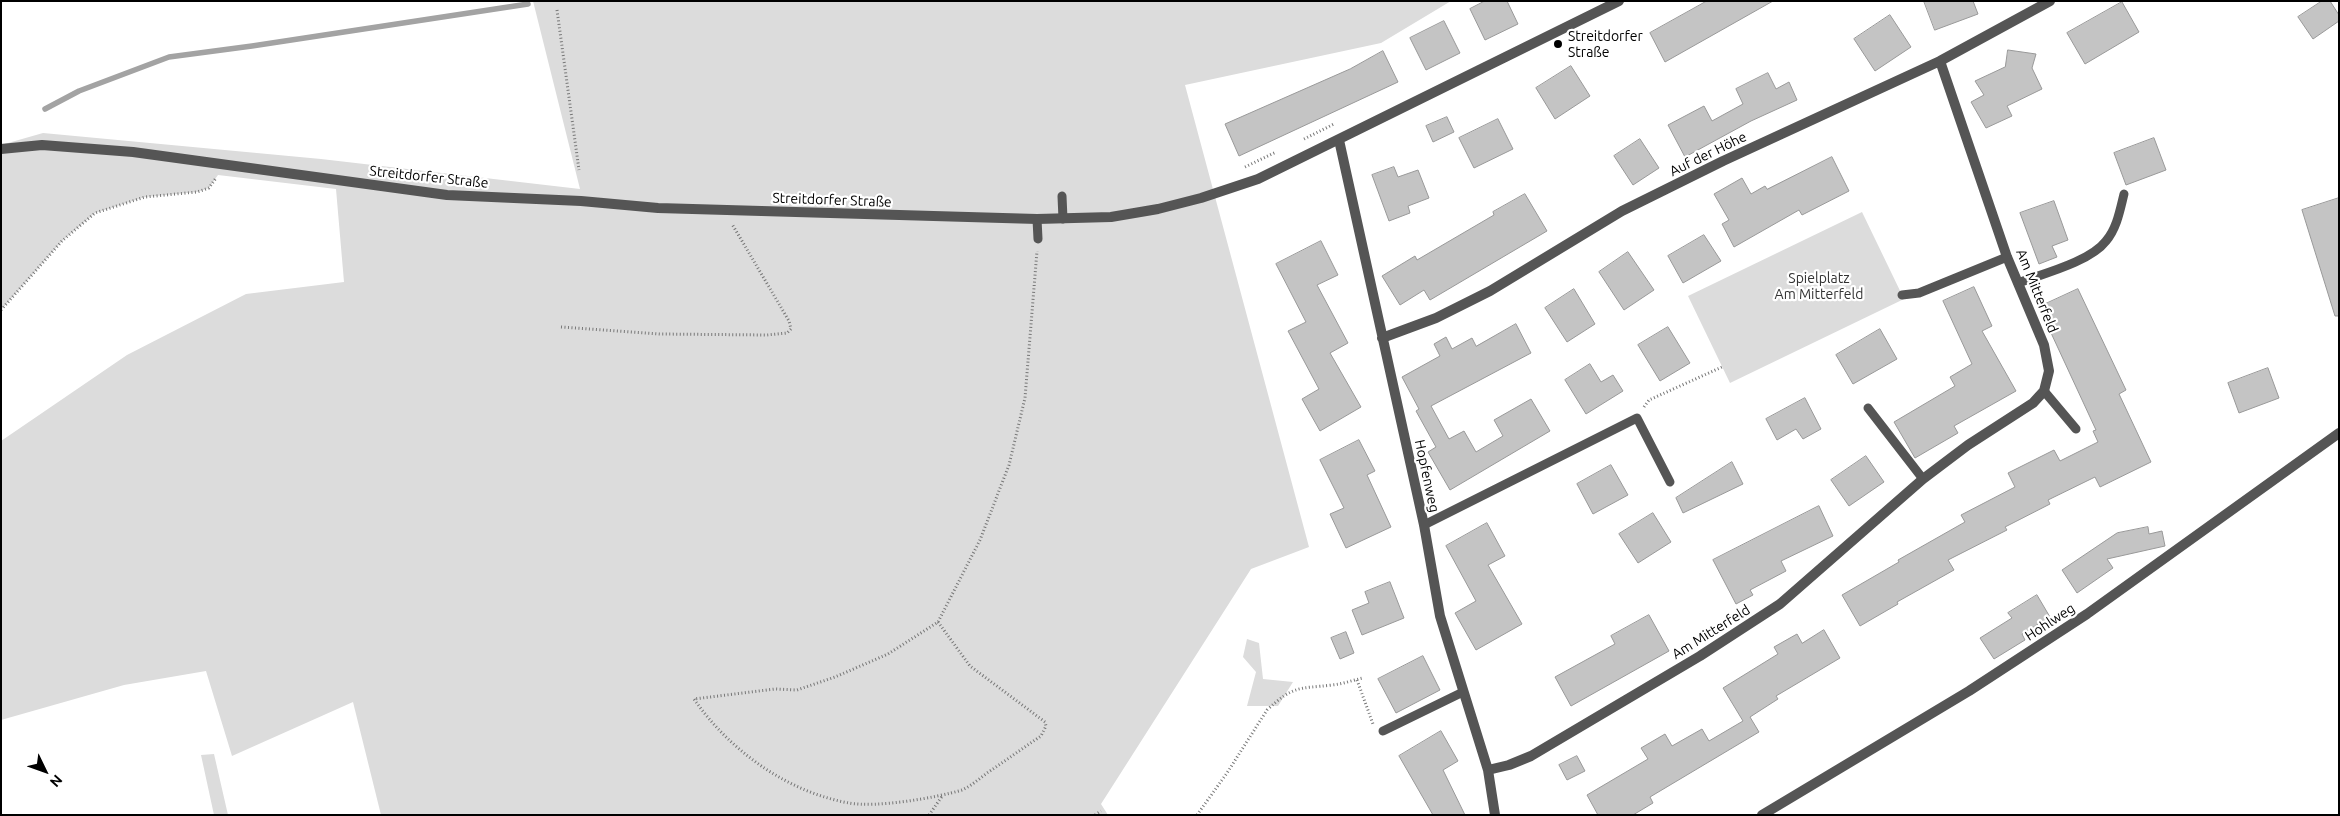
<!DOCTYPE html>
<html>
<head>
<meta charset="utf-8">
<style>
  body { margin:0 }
  #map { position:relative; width:2340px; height:816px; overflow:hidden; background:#fff; font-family:Ubuntu,sans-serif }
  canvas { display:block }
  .frame { position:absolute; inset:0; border:2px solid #000; pointer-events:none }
  .north { position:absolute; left:20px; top:746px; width:50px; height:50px; -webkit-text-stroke:4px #fff; paint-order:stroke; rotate:132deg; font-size:14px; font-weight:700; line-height:20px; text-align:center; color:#000 }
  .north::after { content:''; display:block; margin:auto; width:18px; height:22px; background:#000; clip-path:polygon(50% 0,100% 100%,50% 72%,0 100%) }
</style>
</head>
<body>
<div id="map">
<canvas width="2340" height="816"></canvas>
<div class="frame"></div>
<div class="north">N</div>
</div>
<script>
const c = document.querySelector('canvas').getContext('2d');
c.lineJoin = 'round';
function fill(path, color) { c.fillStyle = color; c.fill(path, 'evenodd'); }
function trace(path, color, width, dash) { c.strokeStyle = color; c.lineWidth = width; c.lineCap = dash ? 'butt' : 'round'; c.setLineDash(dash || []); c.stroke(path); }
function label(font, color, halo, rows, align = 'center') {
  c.font = font + ' Ubuntu,sans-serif'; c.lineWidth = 4.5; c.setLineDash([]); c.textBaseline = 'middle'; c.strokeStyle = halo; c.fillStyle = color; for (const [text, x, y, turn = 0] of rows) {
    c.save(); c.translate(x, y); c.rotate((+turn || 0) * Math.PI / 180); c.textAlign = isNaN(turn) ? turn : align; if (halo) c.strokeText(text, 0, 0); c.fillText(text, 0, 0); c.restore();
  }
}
fill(new Path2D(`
  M 533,1 L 1451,1 L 1381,43 L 1185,85 L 1309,547 L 1251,569 L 1101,804 L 1108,815 L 381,815 L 353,702 L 232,756 L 206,671 L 124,685 L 1,720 L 1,441 L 127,355 L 246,294 L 344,282 L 336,189 L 218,175 L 209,188 L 197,192 L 145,197 L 95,213 L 62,241 L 1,310 L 1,145 L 43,133 L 321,159 L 580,189 Z
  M 1862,212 L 1904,299 L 1730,383 L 1688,296 Z
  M 1247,639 L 1259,643 L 1263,679 L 1293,682 L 1278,706 L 1247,706 L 1256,672 L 1243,657 Z
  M 214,754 L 228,815 L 214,815 L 201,755 Z`), '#dcdcdc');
trace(new Path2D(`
  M 45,109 L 79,91 L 169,57 L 252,46 L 528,4`), '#a3a3a3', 5.5);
const building = new Path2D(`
  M 1485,1 L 1507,1 L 1518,24 L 1485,40 L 1470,9 Z
  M 1707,1 L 1773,1 L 1665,62 L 1650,33 Z
  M 1924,1 L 1973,1 L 1978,14 L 1935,30 Z
  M 2322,1 L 2330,1 L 2339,15 L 2339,21 L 2313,39 L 2298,17 Z
  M 2122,2 L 2139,32 L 2085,64 L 2067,33 Z
  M 1890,15 L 1911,47 L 1875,71 L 1854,39 Z
  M 1444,21 L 1460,53 L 1426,70 L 1410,38 Z
  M 2008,50 L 2036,54 L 2032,68 L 2042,89 L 2007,106 L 2012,116 L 1986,128 L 1971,102 L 1984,95 L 1975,81 L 2005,67 Z
  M 1383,51 L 1398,82 L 1239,156 L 1225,124 L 1350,69 Z
  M 1571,66 L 1590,96 L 1555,119 L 1536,88 Z
  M 1768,73 L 1776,89 L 1789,82 L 1797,100 L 1751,121 L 1685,157 L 1668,125 L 1704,106 L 1712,121 L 1743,104 L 1736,89 Z
  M 1447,117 L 1454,132 L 1433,142 L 1426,126 Z
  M 1498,119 L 1513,149 L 1474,168 L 1459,138 Z
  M 2154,138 L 2166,170 L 2126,185 L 2114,153 Z
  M 1640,139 L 1659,168 L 1633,185 L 1614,156 Z
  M 1832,157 L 1849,191 L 1802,215 L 1799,210 L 1734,247 L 1722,224 L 1729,220 L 1714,194 L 1742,178 L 1751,194 L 1765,186 L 1767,189 Z
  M 1394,167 L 1398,177 L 1418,170 L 1429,198 L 1408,206 L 1410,213 L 1389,221 L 1372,175 Z
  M 1525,194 L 1547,231 L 1430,300 L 1424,290 L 1400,305 L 1382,276 L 1415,256 L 1417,260 L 1494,215 L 1493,212 Z
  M 2339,198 L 2339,316 L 2335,316 L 2302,210 Z
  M 2054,201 L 2068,240 L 2052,246 L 2057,257 L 2039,264 L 2020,213 Z
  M 1704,235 L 1721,261 L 1683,283 L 1668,256 Z
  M 1321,241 L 1338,275 L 1317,285 L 1348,343 L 1330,353 L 1361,407 L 1320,431 L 1302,399 L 1319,389 L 1288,331 L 1306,322 L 1276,264 Z
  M 1628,252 L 1654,290 L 1624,310 L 1599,272 Z
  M 1974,287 L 1992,326 L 1982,331 L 2016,391 L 1954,426 L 1958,433 L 1915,458 L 1894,422 L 1955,386 L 1950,377 L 1972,364 L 1943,301 Z
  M 1574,289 L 1595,324 L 1567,342 L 1545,308 Z
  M 2078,289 L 2126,390 L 2119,394 L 2151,462 L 2100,487 L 2095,477 L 2048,500 L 2050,504 L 2005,527 L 2007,530 L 1948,560 L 1954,570 L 1897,602 L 1898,604 L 1860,626 L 1842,595 L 1899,562 L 1898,560 L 1965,522 L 1961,515 L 2015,487 L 2008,473 L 2054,450 L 2060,461 L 2098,442 L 2093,431 L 2096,430 L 2039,307 Z
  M 1516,324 L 1531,353 L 1431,406 L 1449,439 L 1464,431 L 1476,452 L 1503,436 L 1494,420 L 1531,399 L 1550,431 L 1450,490 L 1428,452 L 1436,447 L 1416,411 L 1419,409 L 1402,377 L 1440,356 L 1434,344 L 1446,337 L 1452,349 L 1472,338 L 1476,346 Z
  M 1668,327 L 1690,363 L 1660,381 L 1638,345 Z
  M 1880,329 L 1897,359 L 1853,384 L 1836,355 Z
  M 1590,364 L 1601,382 L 1613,375 L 1623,391 L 1586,414 L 1565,380 Z
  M 2268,368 L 2279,398 L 2239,413 L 2228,383 Z
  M 1805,398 L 1821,429 L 1803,439 L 1796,429 L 1777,440 L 1766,419 Z
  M 1359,440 L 1375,471 L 1367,475 L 1391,527 L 1346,548 L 1330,514 L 1344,508 L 1320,460 Z
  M 1866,456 L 1884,482 L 1849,506 L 1831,480 Z
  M 1732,462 L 1743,484 L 1683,513 L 1676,498 Z
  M 1611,465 L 1628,495 L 1593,514 L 1577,484 Z
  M 1819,506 L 1833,536 L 1781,561 L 1786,571 L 1750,590 L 1753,595 L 1736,604 L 1713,560 Z
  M 1653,513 L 1671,542 L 1638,563 L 1619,534 Z
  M 1487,523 L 1505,556 L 1488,565 L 1522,624 L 1476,650 L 1455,613 L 1476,601 L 1446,546 Z
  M 2148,527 L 2149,534 L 2162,531 L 2165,546 L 2107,559 L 2113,568 L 2077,593 L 2062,570 L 2117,533 Z
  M 1390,582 L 1404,618 L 1362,635 L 1352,610 L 1369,603 L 1365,592 Z
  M 2037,595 L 2050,617 L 2022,634 L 2025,640 L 1994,659 L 1980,638 L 2012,618 L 2008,613 Z
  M 1649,615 L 1669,651 L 1571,706 L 1555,677 L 1615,644 L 1611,636 Z
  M 1824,630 L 1840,658 L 1776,696 L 1778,699 L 1750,717 L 1759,732 L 1650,797 L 1653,803 L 1633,815 L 1598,815 L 1587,795 L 1648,759 L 1641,748 L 1665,734 L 1672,746 L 1702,729 L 1709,741 L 1743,721 L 1723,688 L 1778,654 L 1774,647 L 1797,634 L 1802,643 Z
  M 1346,632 L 1354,653 L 1340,659 L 1331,638 Z
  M 1423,656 L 1440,690 L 1396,713 L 1378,679 Z
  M 1441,731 L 1458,761 L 1443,770 L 1465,815 L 1433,815 L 1399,756 Z
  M 1577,756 L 1585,771 L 1567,780 L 1559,765 Z`);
fill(building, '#c4c4c4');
trace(building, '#999', 1);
trace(new Path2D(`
  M 557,10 L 579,170
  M 1304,139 L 1334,124
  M 1245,167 L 1276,152
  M 1,310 L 62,241 L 95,213 L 145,197 L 197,192 L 209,188 L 216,178
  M 561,327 L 660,334 L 767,335 L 787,333 L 791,329 L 789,321 L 732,224
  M 1644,407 L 1649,400 L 1722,367
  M 938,622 L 970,666 L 1037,716 L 1045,722 L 1046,726 L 1041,736 C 1023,748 1005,761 987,773 C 979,779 971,786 962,790 C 936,798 875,808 849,803 C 787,792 729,750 694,699 L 775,689 L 797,690 L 835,677 L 888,654 L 938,622 L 980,540 L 1009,465 L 1025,398 L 1037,251
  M 1357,680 L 1373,724
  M 929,815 L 943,795
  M 1095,815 L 1101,811
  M 1197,815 L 1227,773 L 1267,710 C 1294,685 1298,689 1332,685 C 1343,684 1353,680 1363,678`), '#777', 3, [1, 2.5]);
trace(new Path2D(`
  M 1062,196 L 1063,219
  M 1037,219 L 1038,239
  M 2018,283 C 2042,274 2090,262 2106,241 C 2117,228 2120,210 2124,194
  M 1902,295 L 1919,293 L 2007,257
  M 2044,391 L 2076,429
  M 1868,408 L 1923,479
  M 1424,525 L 1637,418 L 1670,482
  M 1383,731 L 1463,692`), '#555', 9);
trace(new Path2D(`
  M 1339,140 L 1424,525 L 1440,616 L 1488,770 L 1495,815
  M 1,149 L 42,145 L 133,152 L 447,195 L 581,201 L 658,208 L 1037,219 L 1111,217 L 1158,209 L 1201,198 L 1258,179 L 1619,1
  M 1382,338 L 1436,318 L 1490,291 L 1622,211 L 1723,161 L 1940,61 L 2050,1
  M 1488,770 L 1509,765 L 1531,756 L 1700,656 L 1780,604 L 1923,479 L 1968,445 L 2033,403 L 2044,391 L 2049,371 L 2044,345 L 2007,257 L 1940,61
  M 1762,815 L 1969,691 L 2087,614 L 2339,433`), '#555', 10);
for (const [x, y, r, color] of [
  [1558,44,5,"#000"]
]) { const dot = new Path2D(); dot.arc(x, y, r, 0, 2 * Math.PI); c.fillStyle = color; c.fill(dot); trace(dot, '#fff', 2); }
label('14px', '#000', '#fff', [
  ["Streitdorfer",1568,36],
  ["Straße",1568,52]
], 'left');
label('14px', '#000', '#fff', [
  ["Auf der Höhe",1708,154,-26],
  ["Streitdorfer Straße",429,177,6],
  ["Streitdorfer Straße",832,200,2],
  ["Am Mitterfeld",2037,291,68],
  ["Hopfenweg",1427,476,78],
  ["Hohlweg",2050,622,-33],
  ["Am Mitterfeld",1711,632,-32]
]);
label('14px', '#333', '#fff', [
  ["Spielplatz",1819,278],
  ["Am Mitterfeld",1819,294]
]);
</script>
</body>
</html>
